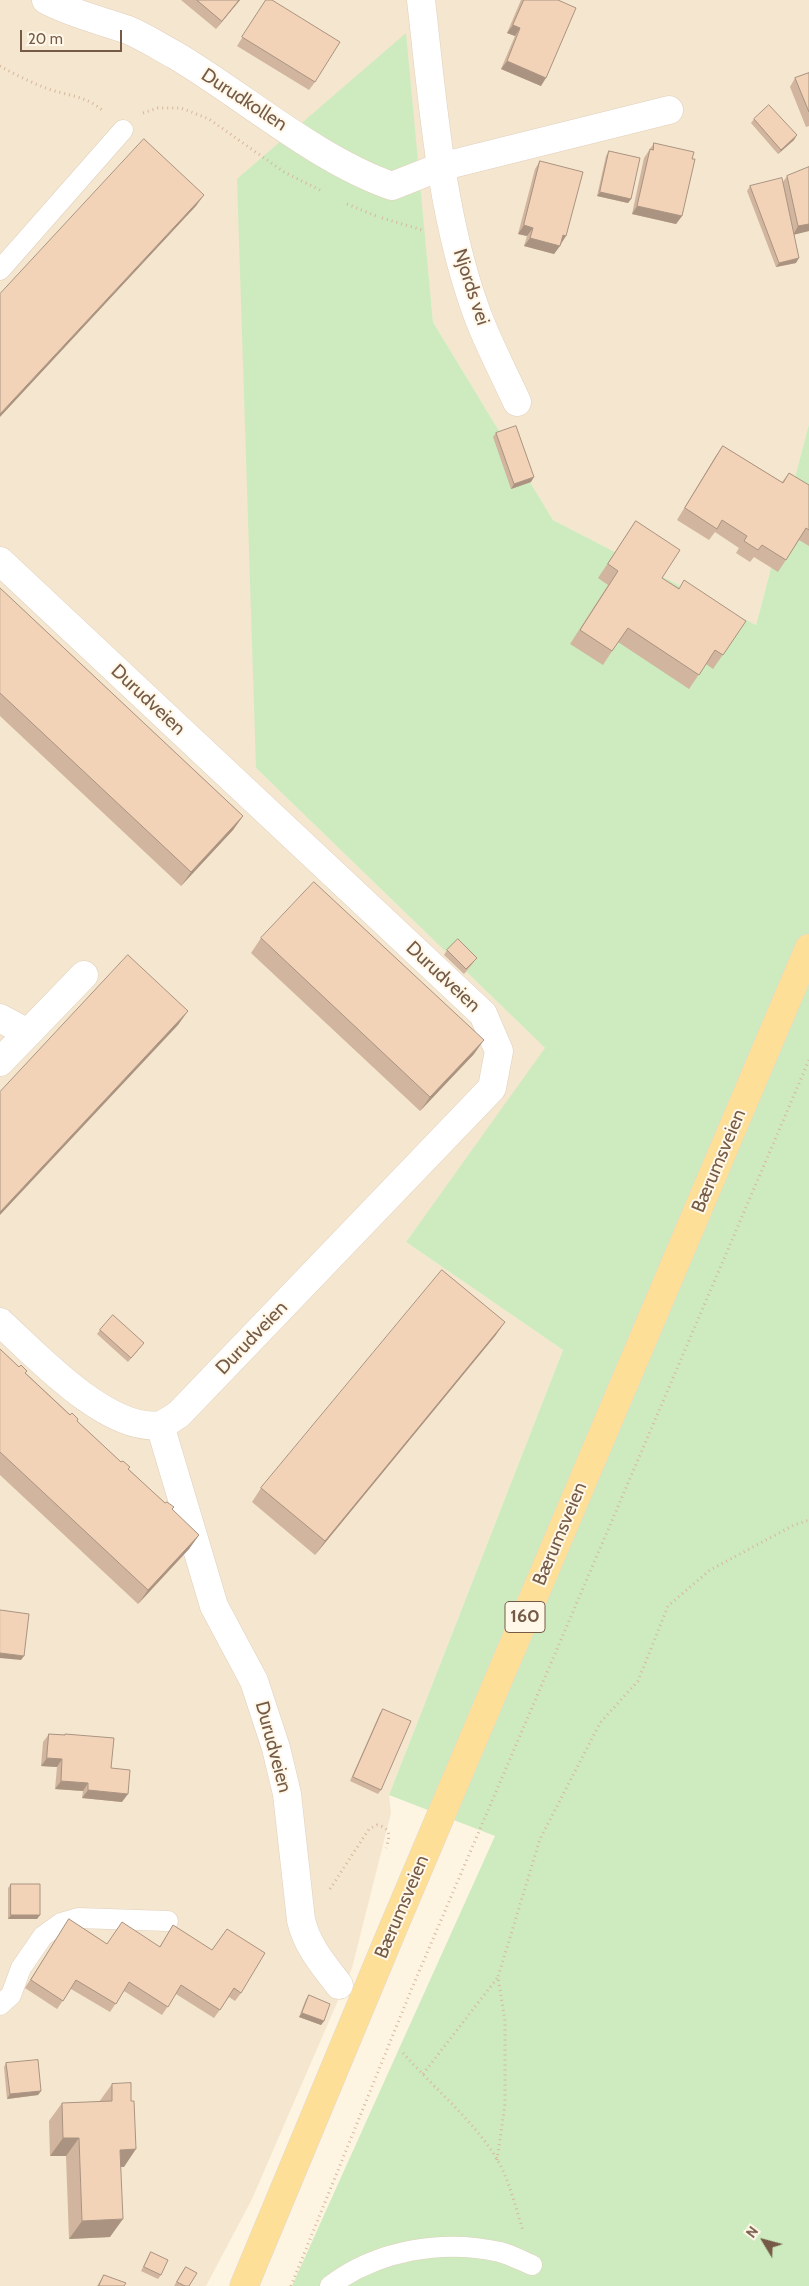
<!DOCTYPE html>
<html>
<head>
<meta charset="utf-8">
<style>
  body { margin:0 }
  #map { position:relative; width:809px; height:2286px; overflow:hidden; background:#fdf4e1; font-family:Cabin,sans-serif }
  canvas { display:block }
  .north { position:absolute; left:739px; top:2216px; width:50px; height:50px; -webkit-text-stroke:4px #fff7e8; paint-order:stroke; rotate:307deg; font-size:14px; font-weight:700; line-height:20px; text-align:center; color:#755b47 }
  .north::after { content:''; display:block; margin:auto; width:18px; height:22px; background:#755b47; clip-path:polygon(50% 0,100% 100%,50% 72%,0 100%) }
  .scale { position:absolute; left:20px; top:30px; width:102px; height:22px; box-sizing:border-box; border:2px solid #755b47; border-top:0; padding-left:6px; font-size:15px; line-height:18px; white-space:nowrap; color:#755b47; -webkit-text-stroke:4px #fff7e8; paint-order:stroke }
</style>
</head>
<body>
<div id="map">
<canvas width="809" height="2286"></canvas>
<div class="north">N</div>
<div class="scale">20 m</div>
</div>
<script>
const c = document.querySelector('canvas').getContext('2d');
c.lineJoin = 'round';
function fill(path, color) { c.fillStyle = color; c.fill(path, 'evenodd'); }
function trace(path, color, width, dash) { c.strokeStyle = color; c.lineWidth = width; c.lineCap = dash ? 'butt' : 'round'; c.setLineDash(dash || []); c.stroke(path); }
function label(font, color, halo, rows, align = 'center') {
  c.font = font + ' Cabin,sans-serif'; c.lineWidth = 4; c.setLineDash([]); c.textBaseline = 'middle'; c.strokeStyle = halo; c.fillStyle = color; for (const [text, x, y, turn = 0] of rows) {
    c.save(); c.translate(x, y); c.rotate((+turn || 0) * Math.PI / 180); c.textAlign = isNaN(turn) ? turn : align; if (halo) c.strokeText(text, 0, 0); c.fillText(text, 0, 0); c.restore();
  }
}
fill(new Path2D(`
  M 0,0 L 809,0 L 809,424 L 756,625 L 553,520 L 433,322 L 405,33 L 256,768 L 546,1049 L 406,1242 L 563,1350 L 389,1795 L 391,1813 L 352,1968 L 252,2199 L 206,2286 L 0,2286 Z`), '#f5e6cf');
fill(new Path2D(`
  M 406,33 L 433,322 L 553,520 L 756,625 L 809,424 L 809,2286 L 292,2286 L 495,1836 L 389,1795 L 563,1350 L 406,1242 L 545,1048 L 256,768 L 237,179 Z`), '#ceebbf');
const service = new Path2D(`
  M 0,270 L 123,130
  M 0,2005 L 11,1995 L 21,1968 L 43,1936 L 61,1923 L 78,1918 L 168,1921
  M 330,2286 C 377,2250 443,2239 500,2252 C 511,2255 522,2261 532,2265`);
const minor = new Path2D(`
  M 46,0 C 72,14 100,20 128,30 C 143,36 160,47 175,55 C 244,96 317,160 392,186 L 440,167 L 669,110
  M 421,0 C 433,103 440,209 475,308 C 486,340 503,371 517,402
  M 0,561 L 483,1014 L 499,1051 L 492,1088 L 179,1414 C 173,1418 165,1424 159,1425 C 107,1432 35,1354 0,1322
  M 0,1018 L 28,1033
  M 0,1062 L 84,975
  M 160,1425 L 214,1606 L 254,1681 L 276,1748 L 287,1794 L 301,1920 C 307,1946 323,1964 339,1985`);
const primary = new Path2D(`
  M 244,2286 L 394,1926 L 809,948`);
trace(service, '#e1d0bd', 21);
trace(minor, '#e1d0bd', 29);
trace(primary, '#ded8d3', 29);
trace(new Path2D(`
  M 0,66 C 14,74 30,82 46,88 C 66,96 86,95 103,111
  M 143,113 L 158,108 L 181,108 L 209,119 L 284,172 L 322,191
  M 347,204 L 376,216
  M 382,218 L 422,230
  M 330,1889 L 369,1829 L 377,1825 C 391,1828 390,1836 386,1848
  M 403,2053 C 434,2088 472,2119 497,2159 C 509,2180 516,2208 523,2231
  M 423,2074 L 498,1977
  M 497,2160 L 505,2104 L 505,2021 L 498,1977 L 540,1839 L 600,1723 L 638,1681 L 668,1606 L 710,1570 L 794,1525 L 809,1520
  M 291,2286 L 412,1988 L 809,1060`), '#d8b79b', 3, [1, 4]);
trace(service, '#fff', 20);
trace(minor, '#fff', 28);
trace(primary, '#fedf97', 28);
fill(new Path2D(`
  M 181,0 L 240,0 L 216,29 Z
  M 266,0 L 315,82 L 309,90 L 237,46 Z
  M 521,0 L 558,0 L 541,86 L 501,69 L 515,36 L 507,33 Z
  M 809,73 L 809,126 L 806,127 L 790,87 L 795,78 Z
  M 754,119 L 794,140 L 778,154 L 751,123 Z
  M 654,143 L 692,159 L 682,216 L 676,224 L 632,214 L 644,158 Z
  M 609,151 L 631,199 L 628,203 L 597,196 L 606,156 Z
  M 540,161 L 561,244 L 554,254 L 524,246 L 527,236 L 518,234 L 535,169 Z
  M 787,176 L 809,231 L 794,234 L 796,263 L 776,267 L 747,191 L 750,186 L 783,182 Z
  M 496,433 L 531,482 L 511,489 L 493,437 Z
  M 723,446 L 782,482 L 789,473 L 809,485 L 809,546 L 799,540 L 778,572 L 754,557 L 750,562 L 736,553 L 739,548 L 715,532 L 709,540 L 677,520 L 715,457 Z
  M 636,521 L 662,578 L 679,588 L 746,621 L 713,669 L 706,664 L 689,689 L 618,642 L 603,665 L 570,644 L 608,585 L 598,578 Z
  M 0,588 L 243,816 L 233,830 L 181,886 L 0,716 Z
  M 261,938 L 474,1054 L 420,1111 L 251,953 Z
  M 447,950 L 474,962 L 464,974 L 444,955 Z
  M 505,1322 L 495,1336 L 315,1555 L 252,1502 L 261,1488 Z
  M 100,1330 L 141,1347 L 128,1362 L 97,1334 Z
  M 0,1349 L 199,1535 L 189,1549 L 138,1604 L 0,1475 Z
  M 383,1709 L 381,1790 L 378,1794 L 350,1781 L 380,1713 Z
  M 49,1734 L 63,1735 L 65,1734 L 111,1768 L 122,1802 L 82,1798 L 83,1791 L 55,1789 L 57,1767 L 41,1766 L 43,1742 Z
  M 11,1884 L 40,1915 L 37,1919 L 8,1919 L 8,1888 Z
  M 69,1919 L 107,1944 L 160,1946 L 173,1925 L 241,1993 L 235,2001 L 229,1997 L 214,2018 L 176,1994 L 162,2015 L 124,1991 L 110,2012 L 71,1989 L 57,2009 L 25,1988 Z
  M 309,1995 L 324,2021 L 321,2025 L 299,2017 L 306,1999 Z
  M 6,2063 L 41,2091 L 38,2095 L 7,2099 L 4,2067 Z
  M 112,2084 L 124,2167 L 121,2167 L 110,2237 L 69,2239 L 66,2156 L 50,2156 L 49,2121 L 62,2103 L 99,2102 Z
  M 151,2252 L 161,2275 L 158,2279 L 141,2271 L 148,2257 Z
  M 186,2267 L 189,2286 L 174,2286 L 183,2271 Z
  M 104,2275 L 124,2286 L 97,2286 Z`), '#d1b59e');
fill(new Path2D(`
  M 239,0 L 240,0 L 216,29 L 222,21 Z
  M 513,25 L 520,28 L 515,36 L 507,33 Z
  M 507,61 L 546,78 L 541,86 L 501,69 Z
  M 797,135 L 794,140 L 778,154 L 781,150 Z
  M 600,192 L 631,199 L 628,203 L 597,196 Z
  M 204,195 L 196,206 L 0,417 L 0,414 Z
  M 637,206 L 682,216 L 676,224 L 632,214 Z
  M 809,224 L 809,231 L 793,235 L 798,226 Z
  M 524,225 L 533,228 L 527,236 L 518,234 Z
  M 563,235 L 566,236 L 561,244 L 557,243 Z
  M 530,238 L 560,246 L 554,254 L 524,246 Z
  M 799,258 L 796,263 L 776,267 L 779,263 Z
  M 534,477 L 531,482 L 511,489 L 514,484 Z
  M 243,816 L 233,830 L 181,886 L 191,872 Z
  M 188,1011 L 178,1025 L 0,1215 L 0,1212 Z
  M 484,1040 L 474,1054 L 420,1111 L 430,1097 Z
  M 505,1322 L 495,1336 L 315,1555 L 325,1541 Z
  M 199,1535 L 189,1549 L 138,1604 L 148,1590 Z
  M 0,1653 L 24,1656 L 21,1660 L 0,1658 Z
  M 47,1758 L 62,1759 L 57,1767 L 41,1766 Z
  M 61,1781 L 88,1783 L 83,1791 L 55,1789 Z
  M 88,1790 L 128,1794 L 122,1802 L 82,1798 Z
  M 11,1915 L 40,1915 L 37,1919 L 8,1919 Z
  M 302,2013 L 324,2021 L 321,2025 L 299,2017 Z
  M 41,2091 L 38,2095 L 7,2099 L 10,2094 Z
  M 63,2138 L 79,2138 L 66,2156 L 50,2156 Z
  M 136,2149 L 124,2167 L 108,2167 L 120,2150 Z
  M 123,2219 L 110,2237 L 69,2239 L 82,2221 Z`), '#aa9481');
const building = new Path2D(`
  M 197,0 L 239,0 L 222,21 Z
  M 266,0 L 272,0 L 340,42 L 315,82 L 242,37 Z
  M 524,0 L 558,0 L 576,8 L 546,78 L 507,61 L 520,28 L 513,25 Z
  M 809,73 L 809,112 L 795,78 Z
  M 769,105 L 797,135 L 781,150 L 754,119 Z
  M 144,139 L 204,195 L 0,414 L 0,294 Z
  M 654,143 L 694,152 L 692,159 L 695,159 L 682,216 L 637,206 L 650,149 L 653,150 Z
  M 609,151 L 640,158 L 631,199 L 600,192 Z
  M 540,161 L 583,172 L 566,236 L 563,235 L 560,246 L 530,238 L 533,228 L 524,225 Z
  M 809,167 L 809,224 L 798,226 L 787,176 Z
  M 782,178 L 799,258 L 779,263 L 750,186 Z
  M 516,426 L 534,477 L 514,484 L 496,433 Z
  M 723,446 L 783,483 L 789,473 L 809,485 L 809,530 L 806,528 L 786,560 L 762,545 L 758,550 L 744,541 L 747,536 L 722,520 L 717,529 L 685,508 Z
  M 636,521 L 680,550 L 662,578 L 679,589 L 684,580 L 746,621 L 723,655 L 715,650 L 699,675 L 628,628 L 612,651 L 580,630 L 618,571 L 608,564 Z
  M 0,588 L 243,816 L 191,872 L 0,693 Z
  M 314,882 L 484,1040 L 430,1097 L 261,938 Z
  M 458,939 L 477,958 L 466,969 L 447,950 Z
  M 128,955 L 188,1011 L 0,1212 L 0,1092 Z
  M 442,1270 L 505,1322 L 325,1541 L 261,1488 Z
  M 113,1315 L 144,1343 L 131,1358 L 100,1330 Z
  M 0,1349 L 19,1367 L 21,1365 L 27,1371 L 25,1373 L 70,1415 L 72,1413 L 78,1419 L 77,1421 L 121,1462 L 123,1461 L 130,1467 L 128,1469 L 165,1503 L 167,1502 L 174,1507 L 172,1509 L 199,1535 L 148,1590 L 0,1452 Z
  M 0,1610 L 29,1614 L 24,1656 L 0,1653 Z
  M 383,1709 L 411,1721 L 381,1790 L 353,1777 Z
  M 49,1734 L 65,1735 L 65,1734 L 114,1738 L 111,1768 L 130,1770 L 128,1794 L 88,1790 L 88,1783 L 61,1781 L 62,1759 L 47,1758 Z
  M 11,1884 L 40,1884 L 40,1915 L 11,1915 Z
  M 69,1919 L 107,1944 L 122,1922 L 160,1947 L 173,1925 L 212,1950 L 227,1929 L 265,1953 L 241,1993 L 234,1988 L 220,2010 L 181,1985 L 168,2007 L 129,1982 L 116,2004 L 76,1980 L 63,2001 L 31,1980 Z
  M 309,1995 L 330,2004 L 324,2021 L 302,2013 Z
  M 38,2060 L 41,2091 L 10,2094 L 6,2063 Z
  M 131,2083 L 131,2101 L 134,2101 L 136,2149 L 120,2150 L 123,2219 L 82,2221 L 79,2138 L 63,2138 L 62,2103 L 112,2101 L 112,2084 Z
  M 151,2252 L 168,2260 L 161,2275 L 144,2267 Z
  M 186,2267 L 197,2273 L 189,2286 L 185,2286 L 177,2282 Z
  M 104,2275 L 126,2283 L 124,2286 L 99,2286 Z`);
fill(building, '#f3d3b8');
trace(building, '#aa9481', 1);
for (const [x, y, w] of [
  [525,1617,40]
]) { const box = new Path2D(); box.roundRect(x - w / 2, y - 15.5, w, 31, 4); c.fillStyle = '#fff7e8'; c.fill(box); trace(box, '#755b47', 1); }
label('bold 18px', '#755b47', null, [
  ["160",525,1617]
]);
label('19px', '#755b47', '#fff7e8', [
  ["Durudkollen",244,100,33],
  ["Njords vei",471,287,72],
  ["Durudveien",148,700,43],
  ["Durudveien",443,977,43],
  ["Bærumsveien",719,1161,-67],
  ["Durudveien",252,1338,-46],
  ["Bærumsveien",560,1534,-67],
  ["Durudveien",273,1747,75],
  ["Bærumsveien",402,1907,-67]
]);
</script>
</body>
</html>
